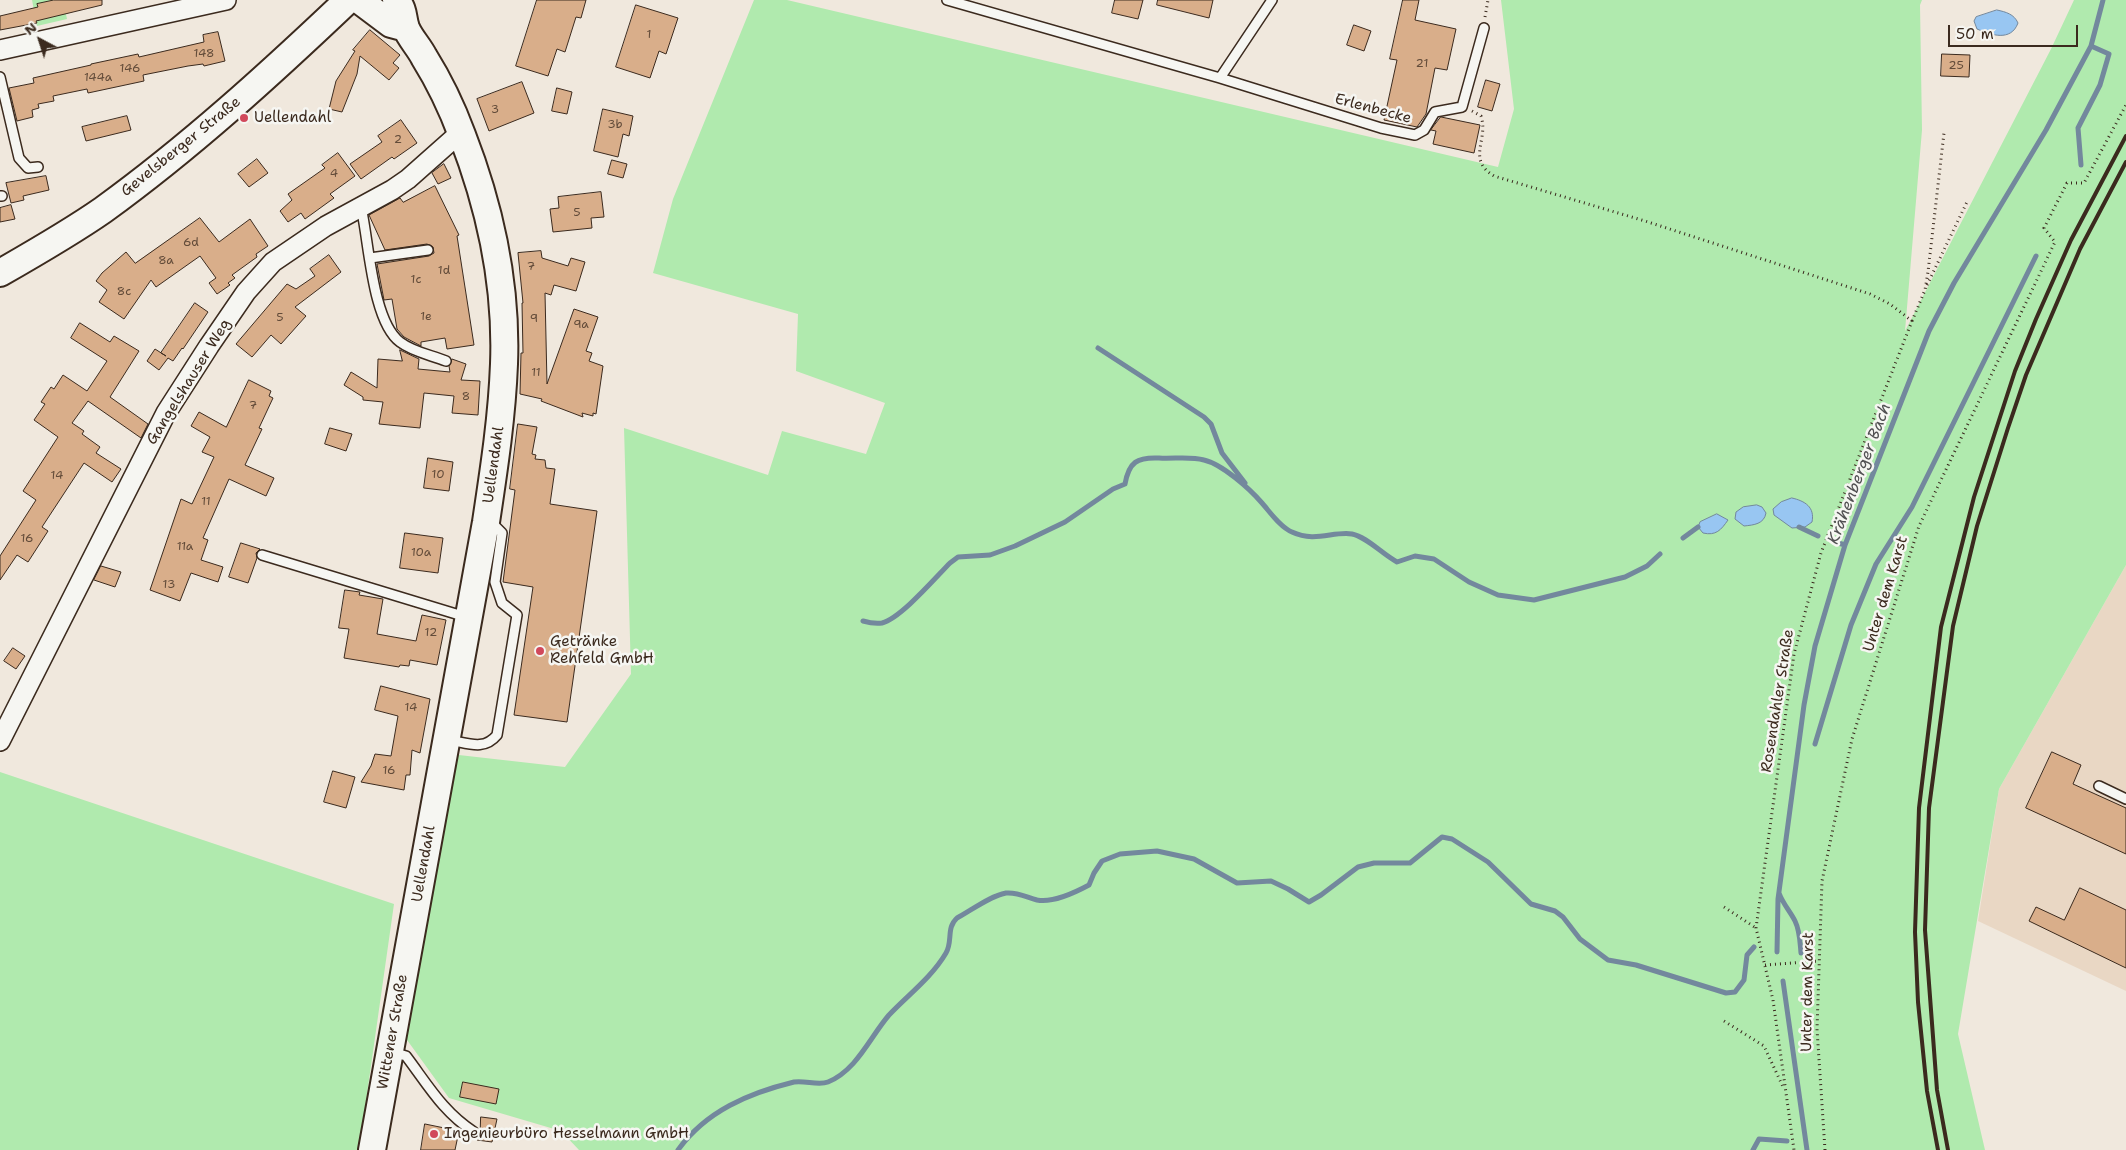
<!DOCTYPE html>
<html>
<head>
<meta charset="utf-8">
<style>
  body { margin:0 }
  #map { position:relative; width:2126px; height:1150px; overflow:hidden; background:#f0e8dd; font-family:"Shantell Sans",sans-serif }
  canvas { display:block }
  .north { position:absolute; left:15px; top:15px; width:50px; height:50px; -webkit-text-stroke:4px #f6f6f2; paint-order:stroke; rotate:320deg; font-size:14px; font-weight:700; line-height:20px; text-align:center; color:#3b2a1e }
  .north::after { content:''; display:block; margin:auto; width:18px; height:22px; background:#3b2a1e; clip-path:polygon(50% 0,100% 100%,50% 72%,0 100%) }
  .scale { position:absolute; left:1948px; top:25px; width:130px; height:22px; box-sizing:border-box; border:2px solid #3b2a1e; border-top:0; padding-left:6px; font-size:15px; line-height:18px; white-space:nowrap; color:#3b2a1e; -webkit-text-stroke:4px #f6f6f2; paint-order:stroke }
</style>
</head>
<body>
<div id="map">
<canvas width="2126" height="1150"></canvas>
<div class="north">N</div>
<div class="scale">50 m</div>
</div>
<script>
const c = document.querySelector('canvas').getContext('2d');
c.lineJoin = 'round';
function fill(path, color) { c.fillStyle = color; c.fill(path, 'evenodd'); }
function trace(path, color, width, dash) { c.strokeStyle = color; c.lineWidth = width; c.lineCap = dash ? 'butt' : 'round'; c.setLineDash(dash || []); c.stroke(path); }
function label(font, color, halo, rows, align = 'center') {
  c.font = font + ' "Shantell Sans",sans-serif'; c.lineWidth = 5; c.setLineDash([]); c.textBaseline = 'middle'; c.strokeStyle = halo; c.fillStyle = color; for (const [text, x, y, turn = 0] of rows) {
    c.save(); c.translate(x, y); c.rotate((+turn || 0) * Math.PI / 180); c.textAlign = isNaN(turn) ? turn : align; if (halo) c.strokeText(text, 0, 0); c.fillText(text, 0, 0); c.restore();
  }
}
fill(new Path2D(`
  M 2126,565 L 2126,991 L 1978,921 L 1999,789 Z`), '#e9d7c4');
fill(new Path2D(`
  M 32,0 L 63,0 L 67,19 L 37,26 Z
  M 754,0 L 787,0 L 1498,167 L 1514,109 L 1501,0 L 1922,0 L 1920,5 L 1922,130 L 1905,331 L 2051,49 L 2074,0 L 2126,0 L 2126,565 L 1999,789 L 1958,1034 L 1985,1150 L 579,1150 L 561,1131 L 449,1098 L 402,1033 L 450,754 L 565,767 L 631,674 L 624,428 L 768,475 L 782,431 L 866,454 L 885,403 L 796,371 L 798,314 L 653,273 L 673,199 Z
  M 0,772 L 394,904 L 359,1150 L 0,1150 Z`), '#b0eaae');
const water = new Path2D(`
  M 1997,10 C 2006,12 2014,14 2018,23 C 2011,42 1991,35 1977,29 L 1974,21 L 1976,17 Z
  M 1792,498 C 1805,501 1815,507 1812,522 L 1805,527 L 1792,528 L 1774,515 L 1773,509 L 1781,502 Z
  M 1757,505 L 1762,507 L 1766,513 C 1764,524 1754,525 1744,526 L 1735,519 L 1736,512 L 1743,507 Z
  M 1717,514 L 1728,520 C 1721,530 1716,536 1703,533 L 1698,527 L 1700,522 Z`);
fill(water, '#98c6f2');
trace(water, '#73889d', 1);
trace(new Path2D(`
  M 2081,165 L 2078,128 L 2100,85 L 2109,54 L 2091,46 L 2103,0
  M 1098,348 L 1204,417 L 1211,424 L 1222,453 L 1245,483
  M 1799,527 L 1818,536
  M 1683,538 L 1698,527
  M 1835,542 L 1845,545
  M 863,621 C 870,623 875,624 882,623 C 901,618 935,578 950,563 L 958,557 L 990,555 L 1015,546 L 1065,522 L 1113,489 L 1125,484 C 1129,462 1137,457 1159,458 C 1174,459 1190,456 1204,460 C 1222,464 1250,489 1262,503 C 1270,512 1280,527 1292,532 C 1315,543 1333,531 1352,534 C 1367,537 1382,554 1397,562 L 1415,556 L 1434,559 L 1469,582 L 1498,595 L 1534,600 L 1625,577 L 1647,566 L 1660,554
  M 1815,744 L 1851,625 L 1876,564 L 1912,507 L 2036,256
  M 1779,893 C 1783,904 1790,911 1795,921 C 1800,931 1800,942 1801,953
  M 1777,952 L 1778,899 L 1804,705 L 1815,646 L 1845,545 L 1929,331 L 1954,283 L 2046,130 L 2091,46
  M 1783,981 L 1807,1150
  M 678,1150 C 706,1111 749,1093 794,1082 C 805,1080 818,1086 828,1082 C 857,1070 870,1037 889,1015 C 908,995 932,977 946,953 C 953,941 946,928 957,918 C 972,910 990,896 1006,893 C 1018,892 1026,897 1037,900 C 1052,903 1076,892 1089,885 L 1094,873 L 1102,861 L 1120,854 L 1157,851 L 1194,859 L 1237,883 L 1271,881 L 1288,889 L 1309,902 L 1321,895 L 1358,867 L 1374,863 L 1410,863 L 1442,837 L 1452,839 L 1488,862 L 1531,904 L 1555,911 L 1563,917 L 1580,939 L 1608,960 L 1636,965 L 1726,993 L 1735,992 L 1744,980 L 1747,955 L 1754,947
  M 1753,1150 L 1759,1139 L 1787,1141`), '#73889d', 5);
const building = new Path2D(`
  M 54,0 L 102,0 L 102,5 L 36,21 L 37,23 L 0,30 L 0,16 L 38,7 L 37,4 Z
  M 537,0 L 586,0 L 581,18 L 576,17 L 565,52 L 557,49 L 548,76 L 516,66 Z
  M 1115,0 L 1143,0 L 1138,19 L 1112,13 Z
  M 1158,0 L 1213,0 L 1209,18 L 1157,5 Z
  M 1403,0 L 1419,0 L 1415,20 L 1456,29 L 1447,70 L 1435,68 L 1426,114 L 1417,127 L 1384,120 L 1397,60 L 1390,59 Z
  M 636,5 L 678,18 L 666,54 L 659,51 L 650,78 L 616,67 Z
  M 1354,25 L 1371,31 L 1364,51 L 1347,45 Z
  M 370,30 L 400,55 L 393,63 L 399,68 L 389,80 L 360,56 L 357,74 L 342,112 L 329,109 L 336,81 L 355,51 L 353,50 Z
  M 218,32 L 225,61 L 204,66 L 203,64 L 188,66 L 143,75 L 144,81 L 88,93 L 87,89 L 53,96 L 54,101 L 38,104 L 39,108 L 32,110 L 33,117 L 17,121 L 9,88 L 34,83 L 33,78 L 91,65 L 91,64 L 138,54 L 139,57 L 204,42 L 203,35 Z
  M 1942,54 L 1970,55 L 1969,77 L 1941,76 Z
  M 1486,80 L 1500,84 L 1492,111 L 1478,107 Z
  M 522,82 L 534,113 L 489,131 L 477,99 Z
  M 557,88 L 572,92 L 567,114 L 552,111 Z
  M 603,109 L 633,116 L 629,136 L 623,134 L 618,157 L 594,151 Z
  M 127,116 L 131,130 L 86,141 L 82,127 Z
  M 1441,117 L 1480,125 L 1474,153 L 1433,144 L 1436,131 L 1431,130 Z
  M 401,120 L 417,143 L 394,159 L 392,157 L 361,179 L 350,164 L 382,142 L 378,136 Z
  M 338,153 L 355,176 L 330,194 L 334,198 L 305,219 L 301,213 L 288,222 L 280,211 L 292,200 L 288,194 L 325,168 L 322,165 Z
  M 257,159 L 268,173 L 249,187 L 238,174 Z
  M 612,160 L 627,164 L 623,178 L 608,174 Z
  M 444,164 L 451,178 L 438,184 L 432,173 Z
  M 46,176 L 49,190 L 23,196 L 24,200 L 11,203 L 6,183 Z
  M 435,186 L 459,235 L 457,236 L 474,345 L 447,349 L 445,338 L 421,342 L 421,346 L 404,337 L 397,329 L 392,299 L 384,300 L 377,264 L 429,256 L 434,253 L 433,247 L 427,244 L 385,250 L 369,215 L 400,198 L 403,202 Z
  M 601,192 L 604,217 L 591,218 L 592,228 L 553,232 L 550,209 L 559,208 L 558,197 Z
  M 11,205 L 15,219 L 0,222 L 0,208 Z
  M 200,218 L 219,242 L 250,219 L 268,246 L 256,254 L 257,257 L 232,275 L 235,278 L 228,283 L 230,285 L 217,294 L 209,283 L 216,278 L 200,256 L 156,287 L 151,280 L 124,319 L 99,302 L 107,290 L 96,281 L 102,273 L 126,252 L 135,263 Z
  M 541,251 L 542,258 L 568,266 L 571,258 L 585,262 L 576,291 L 554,285 L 551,295 L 545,293 L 547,384 L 574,309 L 598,317 L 586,351 L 592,353 L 589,361 L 603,366 L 596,414 L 593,413 L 593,416 L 582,413 L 583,417 L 541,401 L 542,399 L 520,394 L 521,353 L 523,353 L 522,303 L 523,303 L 518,253 Z
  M 329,255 L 341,272 L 295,307 L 306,316 L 281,344 L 271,335 L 252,357 L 236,344 L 287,284 L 296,289 L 315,276 L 310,269 Z
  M 195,303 L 208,312 L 183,349 L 182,348 L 173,361 L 168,358 L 159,370 L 147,361 L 155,349 L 166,356 L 161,353 Z
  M 80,323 L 110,342 L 114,336 L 139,351 L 110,397 L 148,424 L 141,438 L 88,401 L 72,423 L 84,431 L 82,434 L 100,447 L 96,453 L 121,469 L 112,482 L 84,463 L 42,527 L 48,531 L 28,562 L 17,555 L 0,580 L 0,556 L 36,500 L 23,491 L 58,437 L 34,420 L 45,404 L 41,402 L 51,387 L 54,389 L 63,375 L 87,391 L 107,361 L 71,338 Z
  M 400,350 L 419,359 L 418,369 L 450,372 L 449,366 L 452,359 L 466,364 L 461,380 L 480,381 L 478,415 L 452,413 L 454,396 L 424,393 L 420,428 L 379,424 L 383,402 L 363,400 L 363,397 L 344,385 L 351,372 L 377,388 L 378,359 L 402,361 Z
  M 249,380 L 271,391 L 269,396 L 273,398 L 259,428 L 262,429 L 245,465 L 274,478 L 266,496 L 229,479 L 203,538 L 208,540 L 201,560 L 223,567 L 218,582 L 191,573 L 180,601 L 150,590 L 181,499 L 192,504 L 214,457 L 202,452 L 210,437 L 191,426 L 199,412 L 226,427 Z
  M 518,424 L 537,427 L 532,454 L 536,455 L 535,459 L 545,460 L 546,468 L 555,469 L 550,504 L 597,511 L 567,722 L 514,715 L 533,587 L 503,582 L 515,490 L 510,489 Z
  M 330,428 L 352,434 L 346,451 L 325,444 Z
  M 428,458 L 453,462 L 449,491 L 424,488 Z
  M 405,533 L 443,538 L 438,573 L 400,568 Z
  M 241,543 L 260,549 L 256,553 L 257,558 L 248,583 L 229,577 Z
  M 101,566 L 121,572 L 115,587 L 94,580 Z
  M 345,590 L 360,592 L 359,595 L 383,599 L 377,634 L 416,641 L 422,615 L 446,620 L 437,665 L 410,660 L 409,666 L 400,665 L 399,667 L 344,658 L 349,629 L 339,628 Z
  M 13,648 L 25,656 L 16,669 L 4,661 Z
  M 381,686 L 430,699 L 420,753 L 412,750 L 410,775 L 406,775 L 404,790 L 361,782 L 371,766 L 375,754 L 391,756 L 398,716 L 375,710 Z
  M 2052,752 L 2081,765 L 2073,784 L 2126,808 L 2126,854 L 2026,808 Z
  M 333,771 L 355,777 L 346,808 L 324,802 Z
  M 2080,888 L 2126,910 L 2126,968 L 2029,921 L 2036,907 L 2064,920 Z
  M 463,1082 L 499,1089 L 496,1104 L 460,1097 Z
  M 481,1117 L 497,1119 L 492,1142 L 477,1140 L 480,1133 Z
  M 425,1124 L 459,1131 L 455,1150 L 421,1150 Z`);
fill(building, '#d9ae8a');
trace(building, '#3b2a1e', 1);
const service = new Path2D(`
  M 947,0 L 1220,78 L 1381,128 L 1415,135 L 1424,130 L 1435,112 L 1462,107 L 1484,28
  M 0,77 L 19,158 L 28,168 L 38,167
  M 1220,78 L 1272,0
  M 0,196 L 2,196
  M 361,207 C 369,241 372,321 400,342 C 413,352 431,355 446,361
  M 370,258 L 428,250
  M 262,555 L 466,617
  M 449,740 C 468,743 484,751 497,735 L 517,615 L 502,603 L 495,582 L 502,533 L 496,527 L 489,523
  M 2099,786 L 2126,799
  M 392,1052 L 406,1056 C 428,1085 443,1112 474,1132`);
const minor = new Path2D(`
  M 0,50 L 226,0
  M 0,741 L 166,413 L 209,346 L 246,292 L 273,262 L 326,226 L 392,190 L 408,179 L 461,132`);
const secondary = new Path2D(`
  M 359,0 L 391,24 L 406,28
  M 0,273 C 35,253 70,233 103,210 C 190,147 270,74 348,0
  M 372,1150 L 486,522 C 494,469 502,417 504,364 C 507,286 490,207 462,135 C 452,108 439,81 424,57 C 419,47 410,38 406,28 C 402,17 405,11 396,0`);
trace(service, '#3b2a1e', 12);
trace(minor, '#3b2a1e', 22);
trace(secondary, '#3b2a1e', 30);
trace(new Path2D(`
  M 1485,17 L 1488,0
  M 1472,111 L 1481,116 C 1489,140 1466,159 1494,176 L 1645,221 L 1870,294 L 1890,304 L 1912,321 L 1821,553 L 1794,654 L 1756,928 L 1773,1000 L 1794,1150
  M 1927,285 L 1967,202
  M 1912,321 L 1925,290 L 1928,272 L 1944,133
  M 1724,907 L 1756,928
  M 1765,965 L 1819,961
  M 1724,1021 L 1764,1046 L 1784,1089
  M 1825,1150 L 1817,1029 L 1822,881 L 1852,739 L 1919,526 L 2055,242 L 2044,228 L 2067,183 L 2084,183 L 2126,105`), '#3b2a1e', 3, [1, 4]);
trace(service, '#f6f6f2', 9);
trace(minor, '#f6f6f2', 19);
trace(secondary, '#f6f6f2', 26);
trace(new Path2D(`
  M 1938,1150 L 1927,1091 L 1918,1002 L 1915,932 L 1919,808 L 1941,627 L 1974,497 L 2015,371 L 2036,319 L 2071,240 L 2126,136
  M 1948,1150 L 1937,1090 L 1925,930 L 1929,808 L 1953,626 L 1977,526 L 2008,428 L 2026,375 L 2080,249 L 2126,162`), '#3b2a1e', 4);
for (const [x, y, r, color] of [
  [244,118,5,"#d1495b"],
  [540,651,5,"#d1495b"],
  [434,1134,5,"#d1495b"]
]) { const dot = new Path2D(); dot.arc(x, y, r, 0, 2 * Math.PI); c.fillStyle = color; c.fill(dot); trace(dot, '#f6f6f2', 2); }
label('12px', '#624b39', null, [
  ["1",649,35],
  ["148",204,54],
  ["21",1422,64],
  ["25",1956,66],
  ["146",130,69],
  ["144a",98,78],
  ["3",495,110],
  ["3b",615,125],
  ["2",398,140],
  ["4",334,174],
  ["5",577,213],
  ["6d",191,243],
  ["8a",166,261],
  ["7",531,267],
  ["1d",444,271],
  ["1c",416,280],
  ["8c",124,292],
  ["1e",426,317],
  ["5",280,318],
  ["9",534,319],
  ["9a",581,325],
  ["11",536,373],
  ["8",466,397],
  ["7",253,406],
  ["10",438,475],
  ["14",57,476],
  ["11",206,502],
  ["16",27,539],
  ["11a",185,547],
  ["10a",421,553],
  ["13",169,585],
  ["12",431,633],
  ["14",411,708],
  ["16",389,771]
]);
label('15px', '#3b2a1e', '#f6f6f2', [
  ["Erlenbecke",1373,109,15],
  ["Gevelsberger Straße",181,147,-39],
  ["Gangelshauser Weg",189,382,-58],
  ["Uellendahl",494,465,-82],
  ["Unter dem Karst",1886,594,-73],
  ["Rosendahler Straße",1778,701,-81],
  ["Uellendahl",424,864,-80],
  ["Unter dem Karst",1808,992,-89],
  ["Wittener Straße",393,1032,-80]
]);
label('15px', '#3b2a1e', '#f6f6f2', [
  ["Uellendahl",254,118],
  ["Getränke",550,642],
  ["Rehfeld GmbH",550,659],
  ["Ingenieurbüro Hesselmann GmbH",444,1134]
], 'left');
label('italic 16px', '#525153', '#f6f6f2', [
  ["Krähenberger Bach",1860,474,-69]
]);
</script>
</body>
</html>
